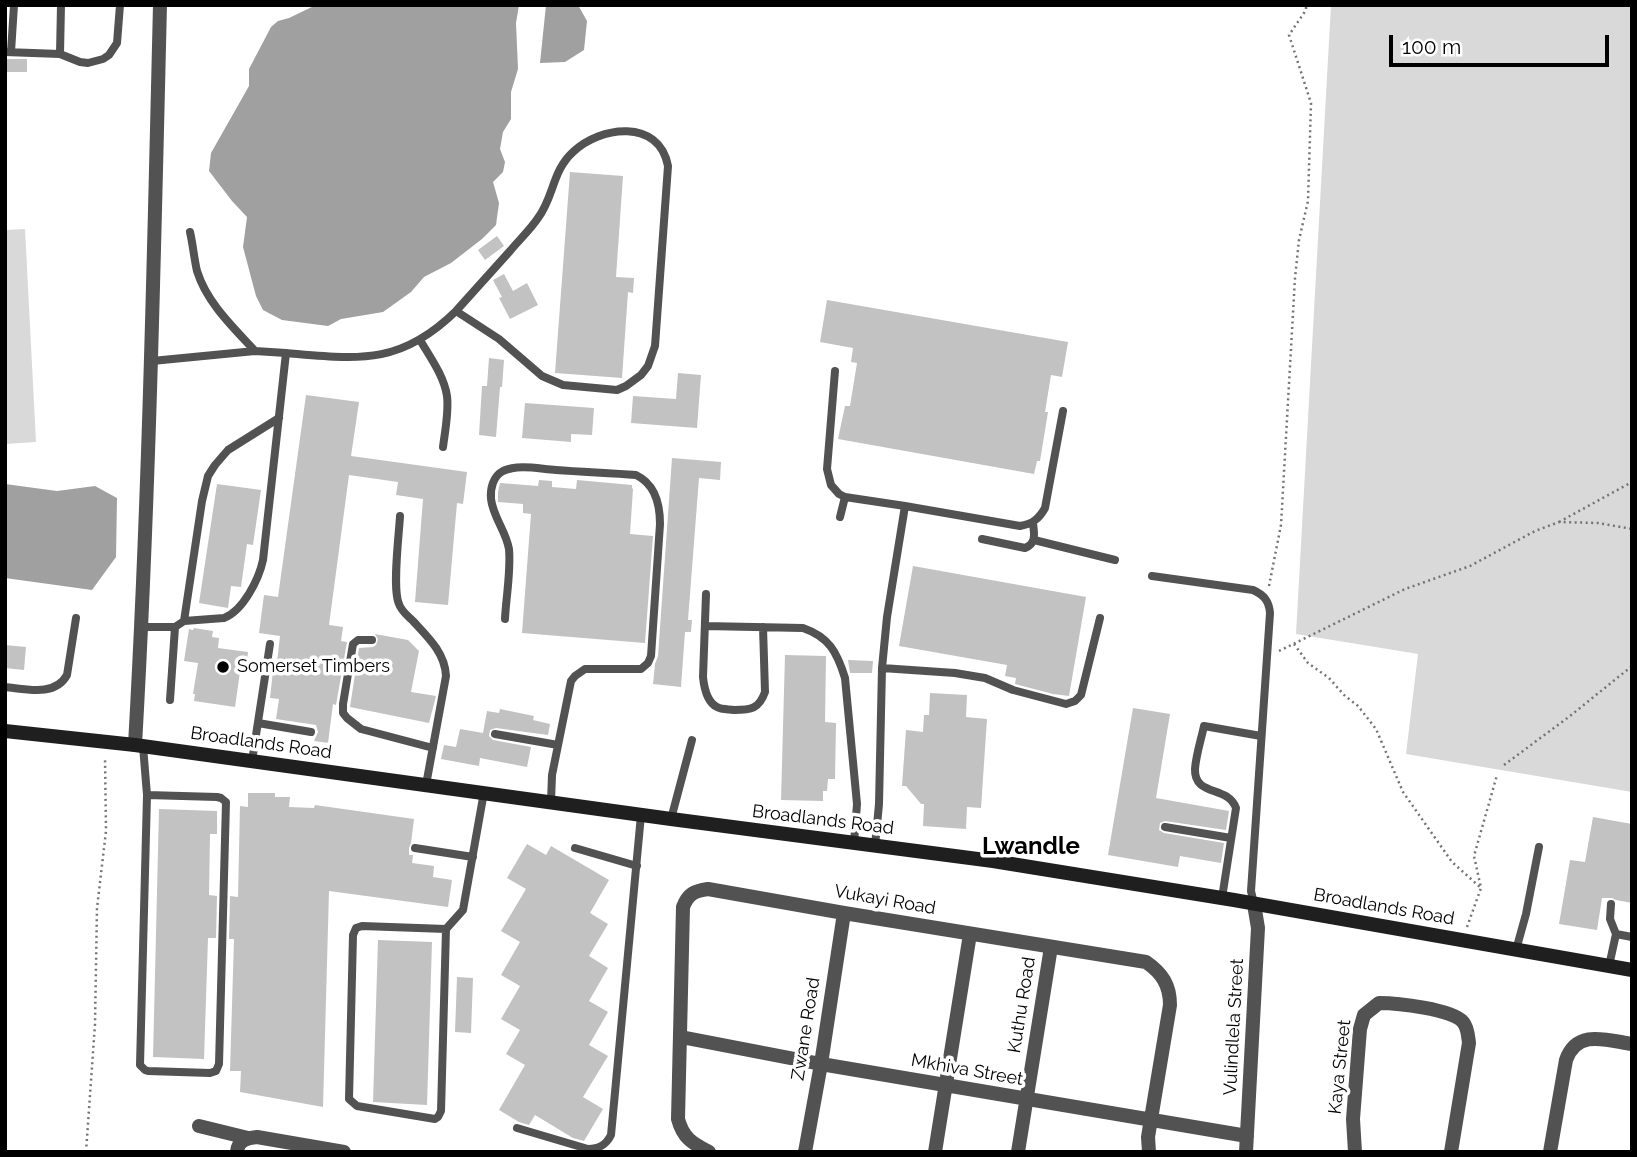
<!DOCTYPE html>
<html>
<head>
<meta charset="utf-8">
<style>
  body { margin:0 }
  #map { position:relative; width:1637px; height:1157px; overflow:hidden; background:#fff; font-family:Raleway,sans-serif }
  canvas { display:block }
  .frame { position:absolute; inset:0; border:7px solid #000; pointer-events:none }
  .scale { position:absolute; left:1389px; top:35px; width:220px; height:32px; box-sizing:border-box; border:4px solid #000; border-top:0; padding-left:9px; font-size:21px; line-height:24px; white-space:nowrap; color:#000; -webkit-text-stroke:5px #fff; paint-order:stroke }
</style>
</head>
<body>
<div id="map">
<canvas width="1637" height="1157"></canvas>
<div class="frame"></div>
<div class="scale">100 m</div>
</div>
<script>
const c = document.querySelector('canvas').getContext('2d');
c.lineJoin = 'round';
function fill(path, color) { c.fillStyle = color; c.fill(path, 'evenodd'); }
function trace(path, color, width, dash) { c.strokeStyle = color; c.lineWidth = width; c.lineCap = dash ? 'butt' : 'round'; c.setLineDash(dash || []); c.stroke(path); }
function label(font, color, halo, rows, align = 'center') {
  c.font = font + ' Raleway,sans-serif'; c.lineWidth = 7; c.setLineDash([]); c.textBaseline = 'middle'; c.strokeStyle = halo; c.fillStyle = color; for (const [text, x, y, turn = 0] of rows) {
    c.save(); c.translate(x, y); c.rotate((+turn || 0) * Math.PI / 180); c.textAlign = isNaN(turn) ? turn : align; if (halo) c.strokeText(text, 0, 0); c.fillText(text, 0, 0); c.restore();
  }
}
fill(new Path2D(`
  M 1331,5 L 1632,5 L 1632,792 L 1406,754 L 1418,654 L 1296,634 Z
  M 25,229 L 36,442 L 5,444 L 5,230 Z`), '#d9d9d9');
fill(new Path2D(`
  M 316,5 L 519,5 L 516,23 L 518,69 L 511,92 L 511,119 L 503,132 L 500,149 L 505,162 L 503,172 L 493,182 L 499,203 L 496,225 L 482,239 L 451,263 L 424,277 L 411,292 L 383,312 L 341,319 L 328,326 L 282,320 L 263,310 L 256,296 L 243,247 L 247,217 L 232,201 L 209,171 L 211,153 L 249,86 L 249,69 L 271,27 L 278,21 L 289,18 Z
  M 546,5 L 578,5 L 587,21 L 584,50 L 565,62 L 540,63 Z
  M 5,484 L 57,491 L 95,486 L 117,498 L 116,557 L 92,590 L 5,578 Z`), '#a0a0a0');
fill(new Path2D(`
  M 5,59 L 27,59 L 27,72 L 5,72 Z
  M 570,172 L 623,176 L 616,277 L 634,278 L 633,293 L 628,292 L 622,378 L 555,373 Z
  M 497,236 L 504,246 L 485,260 L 478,250 Z
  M 504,274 L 513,291 L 527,283 L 538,305 L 510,319 L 499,298 L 502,297 L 493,280 Z
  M 827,300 L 1068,342 L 1062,377 L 1051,375 L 1045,412 L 1048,412 L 1040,461 L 1037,461 L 1034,474 L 838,439 L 845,406 L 850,406 L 857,363 L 851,362 L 853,348 L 820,342 Z
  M 489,358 L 504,360 L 502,387 L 500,387 L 496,437 L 479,435 L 482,386 L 487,386 Z
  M 678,373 L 701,375 L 697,428 L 631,423 L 633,396 L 676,399 Z
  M 306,395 L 359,402 L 351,456 L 467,472 L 463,504 L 457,503 L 448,605 L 415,602 L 423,499 L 396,495 L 398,482 L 349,475 L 329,625 L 343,627 L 341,641 L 347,642 L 336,705 L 333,704 L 328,743 L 314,741 L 318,732 L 316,725 L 276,719 L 279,699 L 270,698 L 274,662 L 277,662 L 280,636 L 259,633 L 264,595 L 278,597 Z
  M 525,403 L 594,408 L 592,435 L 571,434 L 571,442 L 522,438 Z
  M 672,458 L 721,462 L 720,480 L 699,478 L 688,620 L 692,620 L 691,632 L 685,632 L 681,687 L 653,684 L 655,664 L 658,656 Z
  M 539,480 L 552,481 L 552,487 L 576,489 L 577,480 L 632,485 L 632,488 L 633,489 L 630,534 L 653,536 L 645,643 L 522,633 L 531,514 L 523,513 L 523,504 L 498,502 L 498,492 L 500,483 L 538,486 Z
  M 217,484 L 261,490 L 253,545 L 247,544 L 241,587 L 231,586 L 228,608 L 199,603 Z
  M 913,566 L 1086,597 L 1069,696 L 1053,694 L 1015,684 L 1016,678 L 1005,676 L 1007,665 L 899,646 Z
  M 194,628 L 213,631 L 212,637 L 219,638 L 218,648 L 248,652 L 246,673 L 240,672 L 235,707 L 194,701 L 195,694 L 193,694 L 198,663 L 184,661 L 189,629 L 193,630 Z
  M 375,634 L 408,640 L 419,651 L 411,692 L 436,696 L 429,723 L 350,707 L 359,648 L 373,647 L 376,645 L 378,639 Z
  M 5,645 L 26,647 L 24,670 L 5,668 Z
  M 785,655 L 826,656 L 825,722 L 836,723 L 835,779 L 828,779 L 827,791 L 823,791 L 823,801 L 781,800 Z
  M 848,660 L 873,661 L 872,673 L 850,673 Z
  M 930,693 L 967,695 L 966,717 L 987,719 L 981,808 L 967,807 L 966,829 L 923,826 L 924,804 L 921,804 L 906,786 L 902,786 L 906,730 L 923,732 L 924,715 L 929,715 Z
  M 1133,708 L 1170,714 L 1156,798 L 1229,811 L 1226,830 L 1165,821 L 1160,823 L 1159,830 L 1164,833 L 1224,843 L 1221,863 L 1180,856 L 1178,867 L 1108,855 Z
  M 500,709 L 534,716 L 533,720 L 550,724 L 548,735 L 496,728 L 490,730 L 489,736 L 493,740 L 531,747 L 527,767 L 480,758 L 479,766 L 441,759 L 444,745 L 456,747 L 460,729 L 483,733 L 487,711 L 499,713 Z
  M 248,793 L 275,793 L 275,797 L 290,797 L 289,807 L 314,808 L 315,805 L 414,819 L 411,843 L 409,848 L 409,855 L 413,855 L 412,863 L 434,866 L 433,877 L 452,880 L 448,907 L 329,891 L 323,1107 L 240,1092 L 241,1071 L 230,1071 L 234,939 L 229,939 L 230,896 L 238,897 L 240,806 L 248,807 Z
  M 159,809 L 217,811 L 217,834 L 210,834 L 209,895 L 217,896 L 216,938 L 208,938 L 204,1059 L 153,1057 Z
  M 1593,817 L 1632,824 L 1632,903 L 1616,900 L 1612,898 L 1602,898 L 1597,930 L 1559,924 L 1570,860 L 1585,862 Z
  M 527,844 L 546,855 L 551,846 L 609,880 L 590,913 L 608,924 L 589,956 L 608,968 L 589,1001 L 608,1012 L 589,1045 L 608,1056 L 583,1097 L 603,1109 L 584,1141 L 573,1138 L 535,1115 L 529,1125 L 519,1122 L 499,1110 L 525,1065 L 506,1054 L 520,1030 L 501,1019 L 520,986 L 501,975 L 520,942 L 501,931 L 526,889 L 507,878 Z
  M 378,940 L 432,942 L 427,1105 L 373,1102 Z
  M 457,977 L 473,978 L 471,1033 L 455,1032 Z`), '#c2c2c2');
trace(new Path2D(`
  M 1559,522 L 1632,482
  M 1269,586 L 1281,525 L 1295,278 L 1299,240 L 1308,201 L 1311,103 L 1289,35 L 1306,10 L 1306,5
  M 1294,644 L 1308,663 L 1329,678 L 1344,695 L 1358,706 L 1376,729 L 1403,792 L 1452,862 L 1481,888
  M 1279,651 L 1405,589 L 1470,566 L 1535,531 L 1559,522 L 1598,523 L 1632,529
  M 1504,765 L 1570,716 L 1632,666
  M 1467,927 L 1481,888 L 1474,856 L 1497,775
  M 86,1152 L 95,1024 L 97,908 L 106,831 L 105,757`), '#747474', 2.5, [2, 3.5]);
trace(new Path2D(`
  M 5,52 L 60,54 L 80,62 L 88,63 L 103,59 L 109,55 L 117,43 L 120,5
  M 11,52 L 14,5
  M 60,54 L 61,5
  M 190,232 C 193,245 194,258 197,271 C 207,303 233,327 255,351
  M 420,340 C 430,357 444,376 447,396 C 449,412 445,431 443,447
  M 152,361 L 255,351 L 286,353
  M 835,371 L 827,469 L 831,485 L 839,494 L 845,497 L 905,506 L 887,617 L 882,668 L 879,804 L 875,846
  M 905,506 L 1020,526 C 1032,524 1039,519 1045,508 L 1063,411
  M 400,516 C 399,535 392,589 399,604 C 401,611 408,616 413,621 C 428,637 445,653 446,676 L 426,785
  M 840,517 L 845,497
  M 982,539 L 1025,548 C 1037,543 1034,533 1033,523
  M 1034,540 L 1115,560
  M 1152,576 L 1253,590 C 1264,595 1269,601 1270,613 L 1251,891 L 1254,904
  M 706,594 L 703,677 C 704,687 707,702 717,707 C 722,710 729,709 734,710 C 751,710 759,709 765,692 L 763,627
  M 505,619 C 506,597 511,572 509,549 C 506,531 493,517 491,499 C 490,489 493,476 503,471 C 519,464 539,469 556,470 C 583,472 609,473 636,475 C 655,484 660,505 660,524 L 651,656 L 648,663 L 641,669 L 585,669 L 575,676 L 571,681 L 552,775 L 551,802
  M 184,621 L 202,501 L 208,476 L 215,465 L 228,450 L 279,418
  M 705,626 L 803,628 C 829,637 837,652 845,678 L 857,804 L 854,843
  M 142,627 L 175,627 L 184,621 L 224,618 C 243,611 259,579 263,560 L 286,353 C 358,359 400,366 456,311 C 474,291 492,271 510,251 C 519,240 530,230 538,218 C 554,197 552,171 573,152 C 600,126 659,118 668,166 L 655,346 L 648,366 L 641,375 L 626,386 L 617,390 L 563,385 L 542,376 L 499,339 L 456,311
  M 372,640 L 358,640 L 353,644 L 343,704 L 343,713 L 347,718 L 361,729 L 433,748
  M 882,668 L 955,673 L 985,678 L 1013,690 L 1066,704 L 1075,701 L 1081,695 L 1100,618
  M 5,687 C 26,689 55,697 67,675 L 76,618
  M 170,700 L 175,627
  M 258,723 L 311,732
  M 495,734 L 558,745
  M 143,746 L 147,795 L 140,1065 L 145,1070 L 148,1071 L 210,1073 L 216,1071 L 219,1064 L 226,802 L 221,798 L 217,797 L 147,795
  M 252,761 L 270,644
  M 671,819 L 692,740
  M 1165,827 L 1231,838
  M 415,848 L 473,857
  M 575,848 L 637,866
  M 1222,898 L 1236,808 C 1228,785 1194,797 1195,769 C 1196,755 1201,740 1204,726 L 1261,736
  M 1611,904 L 1610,919 L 1616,934
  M 362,926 L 446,929 L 441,1111 L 438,1117 L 435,1119 L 357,1106 L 349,1099 L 353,935 L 356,928 Z
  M 446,929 L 463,910 L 484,792
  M 1516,950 L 1526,914 L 1539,847
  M 1609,966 L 1616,934 L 1632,937
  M 517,1128 L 588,1149 C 599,1149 606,1145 611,1135 L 641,815`), '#525252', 8);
trace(new Path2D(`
  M 135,745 C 149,499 154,252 160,5
  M 681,1037 L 821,1064 L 1247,1136
  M 199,1126 L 248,1138
  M 237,1152 C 238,1140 247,1138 257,1137 L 344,1152
  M 709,1152 C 692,1143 683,1138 678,1119 L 683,907 C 688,894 694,891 708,889 L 844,913 L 1146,962 C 1162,973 1170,985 1170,1005 L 1148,1137 L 1149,1152
  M 805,1152 L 821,1064 L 844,913
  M 935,1152 L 970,934
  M 1018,1152 L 1051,947
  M 1246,1152 L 1258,928 L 1254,904
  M 1355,1152 L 1353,1119 L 1360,1029 L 1364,1015 L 1379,1003 C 1397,1003 1452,1009 1463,1022 C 1468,1028 1468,1036 1469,1043 L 1451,1152
  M 1550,1152 L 1566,1060 C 1577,1029 1606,1040 1632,1044`), '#525252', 14);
trace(new Path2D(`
  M 5,731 L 135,745 L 671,819 L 993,861 L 1234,900 L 1632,970`), '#1f1f1f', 14);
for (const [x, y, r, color] of [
  [223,667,7,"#000"]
]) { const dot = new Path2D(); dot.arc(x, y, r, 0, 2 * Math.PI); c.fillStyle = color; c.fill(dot); trace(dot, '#fff', 2.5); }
label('18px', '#000', '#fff', [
  ["Somerset Timbers",237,667]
], 'left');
label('18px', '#000', '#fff', [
  ["Broadlands Road",261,743,8],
  ["Broadlands Road",823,820,7],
  ["Vukayi Road",885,900,10],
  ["Broadlands Road",1384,907,10],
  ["Kuthu Road",1022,1005,-81],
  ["Vulindlela Street",1234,1027,-87],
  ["Zwane Road",806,1029,-81],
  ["Kaya Street",1340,1067,-84],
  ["Mkhiva Street",967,1070,10]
]);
label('bold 24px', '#000', '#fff', [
  ["Lwandle",1031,847]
]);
</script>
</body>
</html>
